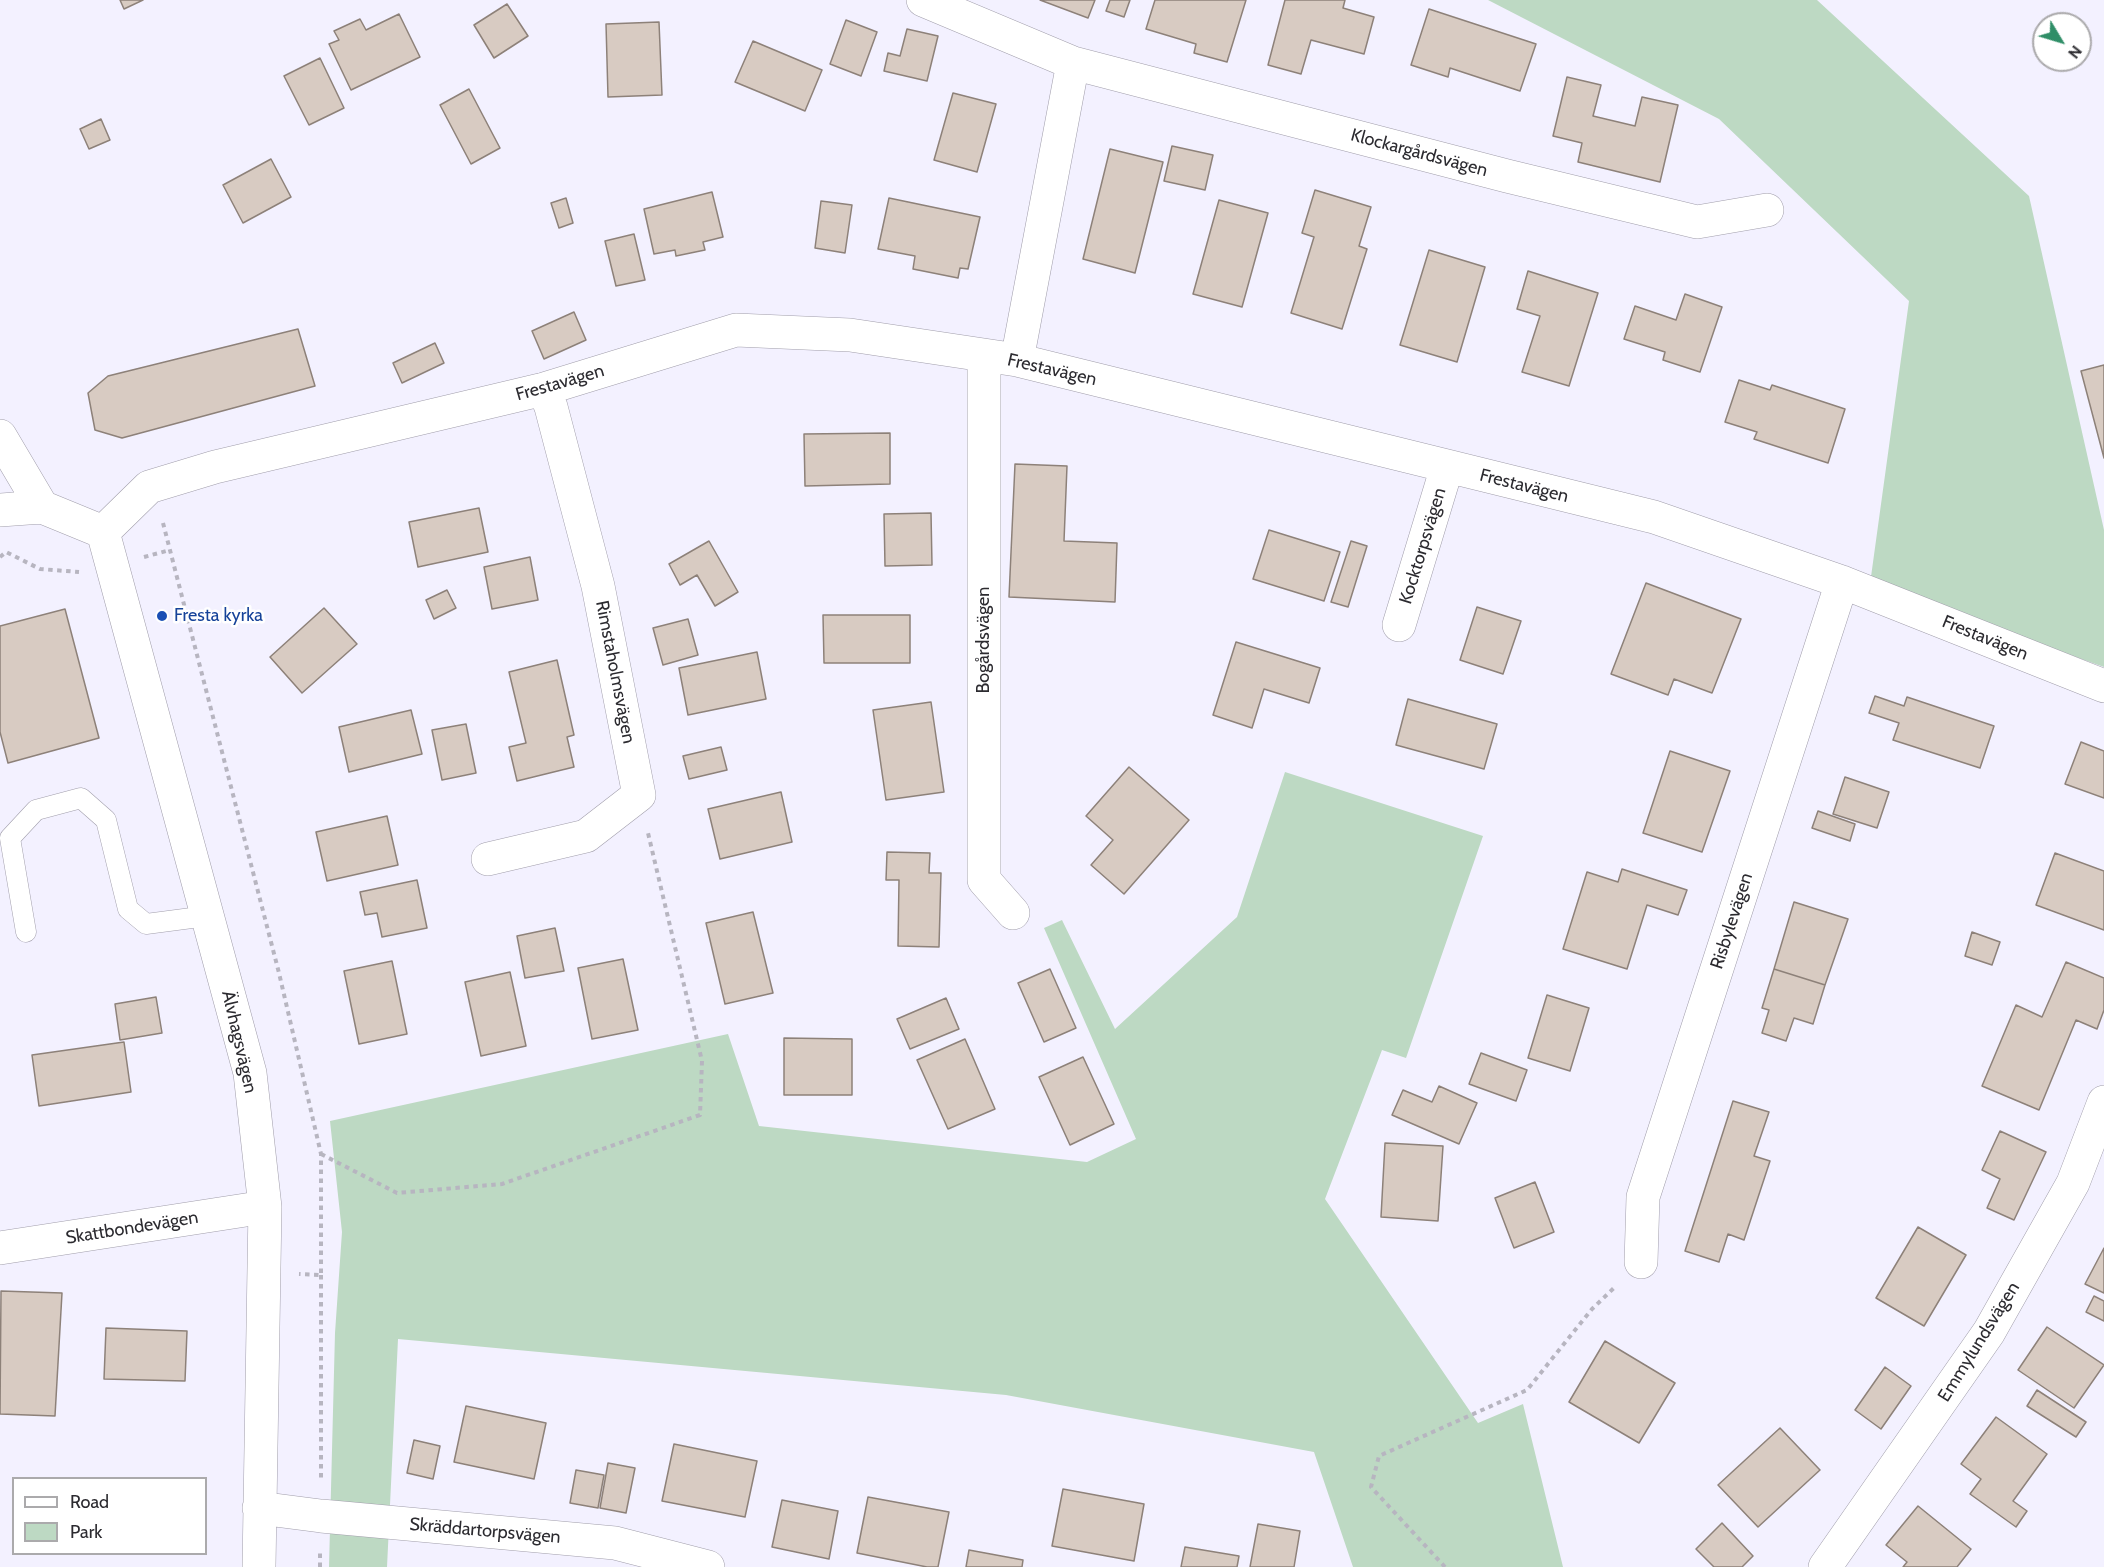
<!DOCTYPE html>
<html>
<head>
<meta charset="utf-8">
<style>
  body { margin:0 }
  #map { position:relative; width:2104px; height:1567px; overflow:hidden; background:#f3f1ff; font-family:Cabin,sans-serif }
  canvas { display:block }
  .legend { position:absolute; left:12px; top:1477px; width:195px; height:78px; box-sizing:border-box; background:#fff; border:2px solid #abaaac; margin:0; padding:8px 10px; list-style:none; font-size:18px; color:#2c2b30 }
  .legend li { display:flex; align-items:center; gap:12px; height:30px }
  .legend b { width:30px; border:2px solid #abaaac }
  .north { position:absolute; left:2032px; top:12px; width:60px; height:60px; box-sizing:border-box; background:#fff; border:2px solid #abaaac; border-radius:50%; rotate:128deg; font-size:16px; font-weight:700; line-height:24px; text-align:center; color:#2c2b30 }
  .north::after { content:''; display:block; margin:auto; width:21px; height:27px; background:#2f8e67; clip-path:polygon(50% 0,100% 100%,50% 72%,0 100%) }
</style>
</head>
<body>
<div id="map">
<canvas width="2104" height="1567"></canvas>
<ul class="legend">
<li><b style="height:8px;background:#fff"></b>Road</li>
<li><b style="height:16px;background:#bdd9c3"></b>Park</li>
</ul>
<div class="north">N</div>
</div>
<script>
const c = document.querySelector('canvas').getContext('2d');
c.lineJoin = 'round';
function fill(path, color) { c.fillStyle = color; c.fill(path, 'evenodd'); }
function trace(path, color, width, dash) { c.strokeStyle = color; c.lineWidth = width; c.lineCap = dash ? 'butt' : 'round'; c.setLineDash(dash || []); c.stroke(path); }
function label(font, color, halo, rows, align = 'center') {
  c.font = font + ' Cabin,sans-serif'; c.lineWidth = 5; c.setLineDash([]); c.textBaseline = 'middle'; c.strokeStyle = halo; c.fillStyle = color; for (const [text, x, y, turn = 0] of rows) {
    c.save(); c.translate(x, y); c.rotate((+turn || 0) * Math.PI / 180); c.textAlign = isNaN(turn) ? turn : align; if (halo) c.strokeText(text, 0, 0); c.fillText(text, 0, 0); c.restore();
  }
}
fill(new Path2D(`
  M 1488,0 L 1817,0 L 2029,196 L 2104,530 L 2104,667 L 1870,584 L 1909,301 L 1719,119 Z
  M 1285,772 L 1483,836 L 1406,1058 L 1382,1050 L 1325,1199 L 1478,1423 L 1523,1404 L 1563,1567 L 1353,1567 L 1314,1452 L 1006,1395 L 398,1339 L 387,1567 L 329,1567 L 335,1333 L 342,1232 L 330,1121 L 728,1034 L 759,1126 L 1087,1162 L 1136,1139 L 1044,928 L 1062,920 L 1115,1029 L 1237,917 Z`), '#bdd9c3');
const building = new Path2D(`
  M 120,0 L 143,0 L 124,9 Z
  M 1040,0 L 1095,0 L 1088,18 Z
  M 1110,0 L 1130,0 L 1124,17 L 1106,11 Z
  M 1155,0 L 1246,0 L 1227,62 L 1194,53 L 1196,44 L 1146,29 Z
  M 1285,0 L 1345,0 L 1343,8 L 1374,17 L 1364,54 L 1311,40 L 1301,74 L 1268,65 Z
  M 507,4 L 528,36 L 494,58 L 474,25 Z
  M 1429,9 L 1536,44 L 1520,91 L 1450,68 L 1448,77 L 1411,65 Z
  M 399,14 L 420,57 L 351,90 L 329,44 L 339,40 L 334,31 L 360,19 L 366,30 Z
  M 846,20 L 877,32 L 861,76 L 830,64 Z
  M 659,22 L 662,95 L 608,97 L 606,24 Z
  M 907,29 L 938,36 L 927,81 L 884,71 L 888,53 L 900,56 Z
  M 753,41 L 822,70 L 805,111 L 735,82 Z
  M 320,58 L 344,108 L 309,125 L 284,76 Z
  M 1567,77 L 1601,85 L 1593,116 L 1635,126 L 1642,97 L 1678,105 L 1660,182 L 1578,162 L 1582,143 L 1553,136 Z
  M 469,89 L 500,148 L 471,164 L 440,105 Z
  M 953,93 L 996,104 L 977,172 L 934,160 Z
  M 101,119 L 110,140 L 89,149 L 80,129 Z
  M 1172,146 L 1213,155 L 1205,190 L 1164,181 Z
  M 1110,149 L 1163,162 L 1135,273 L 1083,259 Z
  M 271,159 L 291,197 L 243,223 L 223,185 Z
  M 1315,190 L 1371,207 L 1359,246 L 1367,249 L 1342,329 L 1291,313 L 1314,237 L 1302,233 Z
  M 712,192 L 723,237 L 703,242 L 705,250 L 676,256 L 675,250 L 654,254 L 644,209 Z
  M 566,198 L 573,223 L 559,228 L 551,203 Z
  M 889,198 L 980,217 L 968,269 L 960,268 L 958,278 L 913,269 L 915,256 L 878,249 Z
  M 1219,200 L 1268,213 L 1242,307 L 1193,294 Z
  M 821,201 L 852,205 L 845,253 L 815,248 Z
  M 634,234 L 645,280 L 616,286 L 605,241 Z
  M 1429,250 L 1485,267 L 1457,362 L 1400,345 Z
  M 1528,271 L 1598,293 L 1569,386 L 1522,372 L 1540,316 L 1517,309 Z
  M 1685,294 L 1722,307 L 1700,372 L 1663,360 L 1665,352 L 1624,339 L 1635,306 L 1676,320 Z
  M 574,312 L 586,340 L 544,359 L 532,331 Z
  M 298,329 L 315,386 L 122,438 L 95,430 L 88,393 L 108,376 Z
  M 435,343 L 444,363 L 402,383 L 393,363 Z
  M 2104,365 L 2104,458 L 2081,371 Z
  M 1739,380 L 1770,390 L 1772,385 L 1845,409 L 1828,463 L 1754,439 L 1757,432 L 1725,422 Z
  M 890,433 L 890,484 L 805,486 L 804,434 Z
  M 1015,464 L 1067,466 L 1064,541 L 1117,543 L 1115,602 L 1009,597 Z
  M 479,508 L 488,552 L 418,567 L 409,522 Z
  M 931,513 L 932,565 L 885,566 L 884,514 Z
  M 1269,530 L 1340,552 L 1324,601 L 1253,579 Z
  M 709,541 L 738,592 L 715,606 L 697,575 L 680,585 L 669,564 Z
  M 1351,541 L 1367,546 L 1348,607 L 1331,602 Z
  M 530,557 L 538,600 L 492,609 L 484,567 Z
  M 1646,583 L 1741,619 L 1712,693 L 1674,679 L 1668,695 L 1611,674 Z
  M 447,590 L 456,608 L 434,619 L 426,600 Z
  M 1477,607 L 1521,621 L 1503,674 L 1460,660 Z
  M 324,608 L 357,644 L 302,693 L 270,657 Z
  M 65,609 L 99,738 L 8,763 L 0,732 L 0,626 Z
  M 823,615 L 910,615 L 910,663 L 824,663 Z
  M 688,619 L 698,655 L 663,665 L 653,628 Z
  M 1236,642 L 1320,668 L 1309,703 L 1264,689 L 1252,728 L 1213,715 Z
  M 757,652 L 766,699 L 688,715 L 679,668 Z
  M 557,660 L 574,735 L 567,737 L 574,767 L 517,781 L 509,747 L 526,743 L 509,672 Z
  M 1875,696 L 1904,706 L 1907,697 L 1994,726 L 1980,768 L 1893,740 L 1899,723 L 1869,713 Z
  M 1408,699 L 1497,724 L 1484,769 L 1396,745 Z
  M 931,702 L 944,792 L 886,800 L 873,710 Z
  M 411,710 L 422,754 L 349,772 L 339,727 Z
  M 466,724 L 476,773 L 442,780 L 432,730 Z
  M 2081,742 L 2104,751 L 2104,798 L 2065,784 Z
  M 721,747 L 727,770 L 689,779 L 683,756 Z
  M 1670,751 L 1730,771 L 1702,852 L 1643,833 Z
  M 1129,767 L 1189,820 L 1124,894 L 1091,865 L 1113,840 L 1086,816 Z
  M 1845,777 L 1889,792 L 1877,828 L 1833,814 Z
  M 781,792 L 792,842 L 720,859 L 708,809 Z
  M 1818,811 L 1855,824 L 1850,841 L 1812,828 Z
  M 387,816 L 398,865 L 327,881 L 316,832 Z
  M 887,852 L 930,853 L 929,873 L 941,873 L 939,947 L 898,946 L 899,880 L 886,880 Z
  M 2055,853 L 2104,871 L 2104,930 L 2036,905 Z
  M 1622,869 L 1687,890 L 1678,915 L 1647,905 L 1627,969 L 1563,949 L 1587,872 L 1618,882 Z
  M 417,880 L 427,928 L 382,937 L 377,913 L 365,915 L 360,892 Z
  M 1794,902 L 1848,919 L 1825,985 L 1774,969 Z
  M 753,912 L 773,993 L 725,1004 L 706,923 Z
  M 555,928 L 564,971 L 525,978 L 517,936 Z
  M 1972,932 L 2000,942 L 1992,965 L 1965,956 Z
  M 623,959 L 638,1030 L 592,1039 L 578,968 Z
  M 392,961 L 407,1034 L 359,1044 L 344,971 Z
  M 2066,962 L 2104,978 L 2104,1010 L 2097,1029 L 2076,1020 L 2039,1110 L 1982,1086 L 2016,1005 L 2042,1017 Z
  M 1050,969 L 1076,1028 L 1044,1042 L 1018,983 Z
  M 1774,969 L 1825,985 L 1813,1024 L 1794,1018 L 1786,1041 L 1762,1033 L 1769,1010 L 1762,1008 Z
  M 510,972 L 526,1046 L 481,1056 L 465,982 Z
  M 1547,995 L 1589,1008 L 1570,1071 L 1528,1058 Z
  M 156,997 L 162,1033 L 120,1040 L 115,1004 Z
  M 946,998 L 959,1029 L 910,1049 L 897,1019 Z
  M 784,1038 L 852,1039 L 852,1095 L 784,1095 Z
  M 965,1039 L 995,1109 L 948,1129 L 917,1060 Z
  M 124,1042 L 131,1092 L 39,1106 L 32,1055 Z
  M 1481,1053 L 1527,1070 L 1516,1101 L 1469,1084 Z
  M 1083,1057 L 1114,1124 L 1070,1145 L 1039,1077 Z
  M 1439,1086 L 1477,1103 L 1459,1144 L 1392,1115 L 1403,1090 L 1432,1102 Z
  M 1733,1101 L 1769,1112 L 1754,1156 L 1770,1161 L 1744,1240 L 1728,1234 L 1719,1262 L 1685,1251 Z
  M 2000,1131 L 2046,1152 L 2014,1220 L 1987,1208 L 2000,1179 L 1982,1170 Z
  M 1385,1143 L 1443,1146 L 1438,1221 L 1381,1217 Z
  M 1535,1182 L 1554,1232 L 1514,1248 L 1495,1198 Z
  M 1918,1227 L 1966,1255 L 1924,1326 L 1876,1298 Z
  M 2104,1248 L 2104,1293 L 2085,1284 Z
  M 1,1291 L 62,1293 L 55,1416 L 0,1414 Z
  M 2094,1296 L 2104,1301 L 2104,1321 L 2086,1312 Z
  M 2047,1327 L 2104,1365 L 2074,1408 L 2018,1370 Z
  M 106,1328 L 187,1331 L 185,1381 L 104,1379 Z
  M 1605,1341 L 1675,1383 L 1639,1443 L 1569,1402 Z
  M 1885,1367 L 1911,1386 L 1881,1429 L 1855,1410 Z
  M 2037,1390 L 2086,1422 L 2076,1437 L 2027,1406 Z
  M 466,1406 L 546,1423 L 534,1479 L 454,1462 Z
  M 1996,1417 L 2047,1454 L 2013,1501 L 2027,1511 L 2016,1527 L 1970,1494 L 1981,1479 L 1961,1464 Z
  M 1780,1428 L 1820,1470 L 1758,1527 L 1718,1485 Z
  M 414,1440 L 440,1446 L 433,1479 L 407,1473 Z
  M 674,1444 L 757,1461 L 745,1517 L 662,1501 Z
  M 608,1463 L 635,1468 L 626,1513 L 600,1508 Z
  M 576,1470 L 604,1475 L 598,1508 L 570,1503 Z
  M 1063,1489 L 1144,1504 L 1134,1561 L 1052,1546 Z
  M 868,1497 L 949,1512 L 938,1567 L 927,1567 L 857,1553 Z
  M 782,1500 L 838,1511 L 829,1559 L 772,1547 Z
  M 1918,1506 L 1971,1549 L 1957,1567 L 1903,1567 L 1907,1562 L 1886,1545 Z
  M 1722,1523 L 1753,1556 L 1742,1567 L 1714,1567 L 1696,1549 Z
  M 1258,1524 L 1300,1531 L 1294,1567 L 1250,1567 Z
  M 1185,1547 L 1239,1556 L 1237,1567 L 1181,1567 Z
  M 969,1550 L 1023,1560 L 1022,1567 L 966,1567 Z`);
fill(building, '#d8cbc2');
trace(building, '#8d8179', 1.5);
const lane = new Path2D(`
  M 26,932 L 10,838 L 36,810 L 81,798 L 106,820 L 128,909 L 146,924 L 207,916`);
const street = new Path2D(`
  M 923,0 L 1073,63 L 1507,176 L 1697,222 L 1767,210
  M 984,356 L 984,880 L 1013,913
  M 1017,360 L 1073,63
  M 0,436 L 42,507
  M 0,510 L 42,507 L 103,532
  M 103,532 L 149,487 L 215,467 L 544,389 L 736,330 L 850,335 L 1017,360 L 1654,517 L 1842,582 L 2104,686
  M 103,532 L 250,1073 L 265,1207 L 259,1567
  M 1399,625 L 1447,467
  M 488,859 L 586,836 L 639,795 L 598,586 L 551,407 L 544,389
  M 0,1248 L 265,1207
  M 1641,1262 L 1643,1197 L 1842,582
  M 259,1508 L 321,1516 L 615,1543 L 708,1567
  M 1825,1567 L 1989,1332 L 2073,1183 L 2104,1102`);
trace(lane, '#a19eab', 21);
trace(street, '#a19eab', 34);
trace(new Path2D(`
  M 163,523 L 279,973 L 321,1154 L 321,1275 L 299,1274
  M 0,557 L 6,552 L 40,569 L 79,572
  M 144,557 L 170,550
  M 321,1154 L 397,1193 L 502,1184 L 700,1115 L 702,1061 L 648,833
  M 321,1275 L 321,1482
  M 320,1567 L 320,1550
  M 1445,1567 L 1371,1487 L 1379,1456 L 1527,1390 L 1592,1309 L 1616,1286`), '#b7b5c0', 4, [4.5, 4.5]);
trace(lane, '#fff', 20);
trace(street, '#fff', 33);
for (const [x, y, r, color] of [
  [162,616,6,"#1a4fb4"]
]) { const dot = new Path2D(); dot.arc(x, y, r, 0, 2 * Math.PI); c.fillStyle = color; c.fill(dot); trace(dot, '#fff', 2); }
label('18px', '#2c2b30', '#fff', [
  ["Klockargårdsvägen",1419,153,15],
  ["Frestavägen",1052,370,13],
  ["Frestavägen",560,383,-16],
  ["Frestavägen",1524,486,14],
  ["Kocktorpsvägen",1423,546,-73],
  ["Frestavägen",1985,638,22],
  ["Bogårdsvägen",984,640,-90],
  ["Rimstaholmsvägen",615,672,79],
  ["Risbylevägen",1732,921,-72],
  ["Älvhagsvägen",239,1042,77],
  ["Skattbondevägen",132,1228,-9],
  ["Emmylundsvägen",1979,1342,-58],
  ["Skräddartorpsvägen",485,1531,5]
]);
label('18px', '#164399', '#fff', [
  ["Fresta kyrka",174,616]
], 'left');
</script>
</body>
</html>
